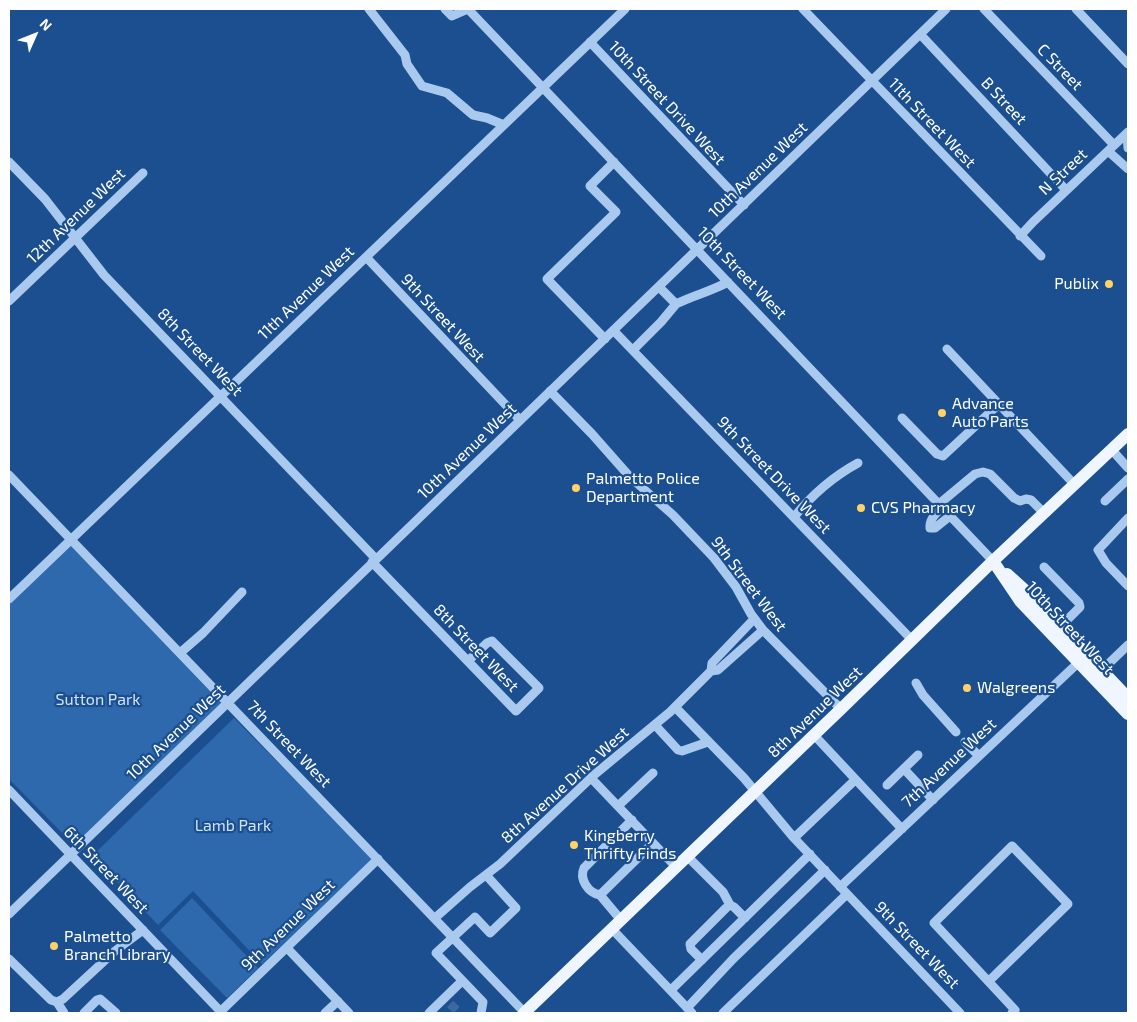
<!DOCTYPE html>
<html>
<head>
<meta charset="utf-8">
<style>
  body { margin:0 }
  #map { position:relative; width:1137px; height:1022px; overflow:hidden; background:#1b4f8f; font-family:"Exo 2",sans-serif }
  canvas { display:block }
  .frame { position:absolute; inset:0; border:10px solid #fff; pointer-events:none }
  .north { position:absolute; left:10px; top:10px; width:50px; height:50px; -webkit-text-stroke:4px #1b4f8f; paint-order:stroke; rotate:46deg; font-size:14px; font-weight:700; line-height:20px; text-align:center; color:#fff }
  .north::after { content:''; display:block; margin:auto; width:18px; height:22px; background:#fff; clip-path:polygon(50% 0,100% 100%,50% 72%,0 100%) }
</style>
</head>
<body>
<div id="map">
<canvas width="1137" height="1022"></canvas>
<div class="frame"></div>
<div class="north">N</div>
</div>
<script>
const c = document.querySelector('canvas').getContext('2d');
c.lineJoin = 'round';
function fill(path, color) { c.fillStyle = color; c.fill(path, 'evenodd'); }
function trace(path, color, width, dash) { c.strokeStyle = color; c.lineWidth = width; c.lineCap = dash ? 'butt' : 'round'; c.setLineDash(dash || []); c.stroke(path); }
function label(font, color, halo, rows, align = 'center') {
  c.font = font + ' "Exo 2",sans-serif'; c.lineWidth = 4.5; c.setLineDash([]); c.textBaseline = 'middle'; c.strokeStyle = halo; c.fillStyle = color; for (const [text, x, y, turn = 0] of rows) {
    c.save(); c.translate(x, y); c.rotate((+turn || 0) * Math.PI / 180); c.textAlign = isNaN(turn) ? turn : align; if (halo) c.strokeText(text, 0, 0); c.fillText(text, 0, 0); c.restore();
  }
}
fill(new Path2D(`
  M 71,545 L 223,702 L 74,845 L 9,779 L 9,605 Z
  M 234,718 L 373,859 L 262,964 L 193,891 L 158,925 L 92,856 Z
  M 192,898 L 258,968 L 227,998 L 160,930 Z`), '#2e69ad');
trace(new Path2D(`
  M 450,1004 L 460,1013`), '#3d69a0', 9, [9, 4.5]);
trace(new Path2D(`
  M 369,9 L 405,55 L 407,64 L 422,86 L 447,93 L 473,115 L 487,118 L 504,125
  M 445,9 L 452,16 L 468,9
  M 468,9 L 993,561
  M 803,9 L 1041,256
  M 984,9 L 1114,145
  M 1076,9 L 1128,64
  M 920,34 L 1066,190
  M 590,42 L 744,205
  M 1127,133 L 1128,148
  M 1108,151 L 1128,169
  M 9,162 L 45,199 L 104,275 L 376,559
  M 1020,236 L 1033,222 L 1128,132
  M 366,257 L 520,420
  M 659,287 L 676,304 C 694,295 712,291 728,282
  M 9,301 L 143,173
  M 614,331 L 912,640
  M 605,339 L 547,279 L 616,212 L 590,186 L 614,162
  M 947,349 L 1075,485
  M 633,350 L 661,322 L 676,304
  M 550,391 L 592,434 L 630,477 L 673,515 L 714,558 L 736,587 L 751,614 L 763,630 L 841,709
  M 902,418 L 937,454 L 943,456 L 999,404
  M 1112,450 L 1128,468
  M 9,475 L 525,1013
  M 1105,501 L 1128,479
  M 939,504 L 975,474 L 983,472 L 990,474 L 1014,498 L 1020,501 L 1026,499 L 1031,500 L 1044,513
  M 942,507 C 936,514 929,519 930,528 L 935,528 L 950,516
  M 794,517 C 812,495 834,476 858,463
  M 1128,518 L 1098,550 L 1106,563 L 1128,586
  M 372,562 L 516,711 L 539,688 L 492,641 L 487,643 L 468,661
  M 1044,567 L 1079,603 L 1080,607 L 1060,627
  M 9,599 L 625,9
  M 180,653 L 203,633 L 242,592
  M 1102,670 L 1128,645
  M 711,671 L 712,663 L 754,619
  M 916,683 L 923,695 L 956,732
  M 675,707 L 744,778 L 794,838 L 960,1013
  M 655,725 L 678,750 L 682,751 L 708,742
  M 814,735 L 902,829
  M 965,742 L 979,756
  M 904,769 L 933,800
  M 591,778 L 676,867
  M 887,785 L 918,755
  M 9,790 L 222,1013
  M 618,806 L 653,773
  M 632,820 L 584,868 C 579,879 588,893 600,895 L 653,843
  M 794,838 L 855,780
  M 687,856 L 723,892 L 730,905
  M 840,887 L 1079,662
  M 600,895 L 621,920
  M 9,914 L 946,9
  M 435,918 L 470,887 L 500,864 L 594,775 L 670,712 L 711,671 L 718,670 L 763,630
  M 612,929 L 692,1013
  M 287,948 L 349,1013
  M 9,959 L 51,1000 L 57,1002 L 63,999 L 115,951 L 143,930
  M 702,960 L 691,949 L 690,944 L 726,908 L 730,905 L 734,907 L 745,918
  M 989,981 L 1068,904 L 1012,846 L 934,923 L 1015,1010 L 1012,1013
  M 671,990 L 810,854
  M 57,1002 L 64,1013
  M 687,1008 L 733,959 L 825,870
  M 84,1013 L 97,1000 L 100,999 L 116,1013
  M 219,1013 L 378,859
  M 325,1013 L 338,1001
  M 429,1013 L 462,981
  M 481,1013 L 483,1002 L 436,953 L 475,917 L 490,933 L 516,908 L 486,875
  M 723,1013 L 847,894`), '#a9c9ee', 9);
trace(new Path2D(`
  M 993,561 L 1020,601 L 1128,714
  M 1007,574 L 1028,593 L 1128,698
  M 524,1013 L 841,709 L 993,561 L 1128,434`), '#f0f6ff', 12);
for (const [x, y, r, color] of [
  [1109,284,5,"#ffd166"],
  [942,413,5,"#ffd166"],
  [576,488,5,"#ffd166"],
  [861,508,5,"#ffd166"],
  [967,688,5,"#ffd166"],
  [574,845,5,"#ffd166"],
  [54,946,5,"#ffd166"]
]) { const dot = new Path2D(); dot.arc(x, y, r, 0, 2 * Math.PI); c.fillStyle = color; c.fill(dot); trace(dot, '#1b4f8f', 2); }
label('16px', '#fff', '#1b4f8f', [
  ["C Street",1060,67,46],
  ["B Street",1004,101,47],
  ["10th Street Drive West",667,103,47],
  ["11th Street West",932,123,46],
  ["10th Avenue West",758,170,-44],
  ["N Street",1063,172,-43],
  ["12th Avenue West",76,216,-44],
  ["10th Street West",742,273,46],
  ["11th Avenue West",306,293,-44],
  ["9th Street West",443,318,47],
  ["8th Street West",200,352,46],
  ["10th Avenue West",467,451,-44],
  ["9th Street Drive West",774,475,46],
  ["9th Street West",749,584,53],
  ["10th Street West",1070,628,47],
  ["8th Street West",476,648,46],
  ["8th Avenue West",815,712,-44],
  ["10th Avenue West",176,732,-44],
  ["7th Street West",289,744,46],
  ["7th Avenue West",949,763,-43],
  ["8th Avenue Drive West",565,785,-42],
  ["6th Street West",106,870,46],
  ["9th Avenue West",288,925,-44],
  ["9th Street West",917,945,46]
]);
label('16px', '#fff', '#1b4f8f', [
  ["Publix",1099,284,"right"],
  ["Advance",952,404],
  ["Auto Parts",952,422],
  ["Palmetto Police",586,479],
  ["Department",586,497],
  ["CVS Pharmacy",871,508],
  ["Walgreens",977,688],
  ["Kingberry",584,836],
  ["Thrifty Finds",584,854],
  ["Palmetto",64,937],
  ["Branch Library",64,955]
], 'left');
label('16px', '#cfe3fa', '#1b4f8f', [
  ["Sutton Park",98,700],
  ["Lamb Park",233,826]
]);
</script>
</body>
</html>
